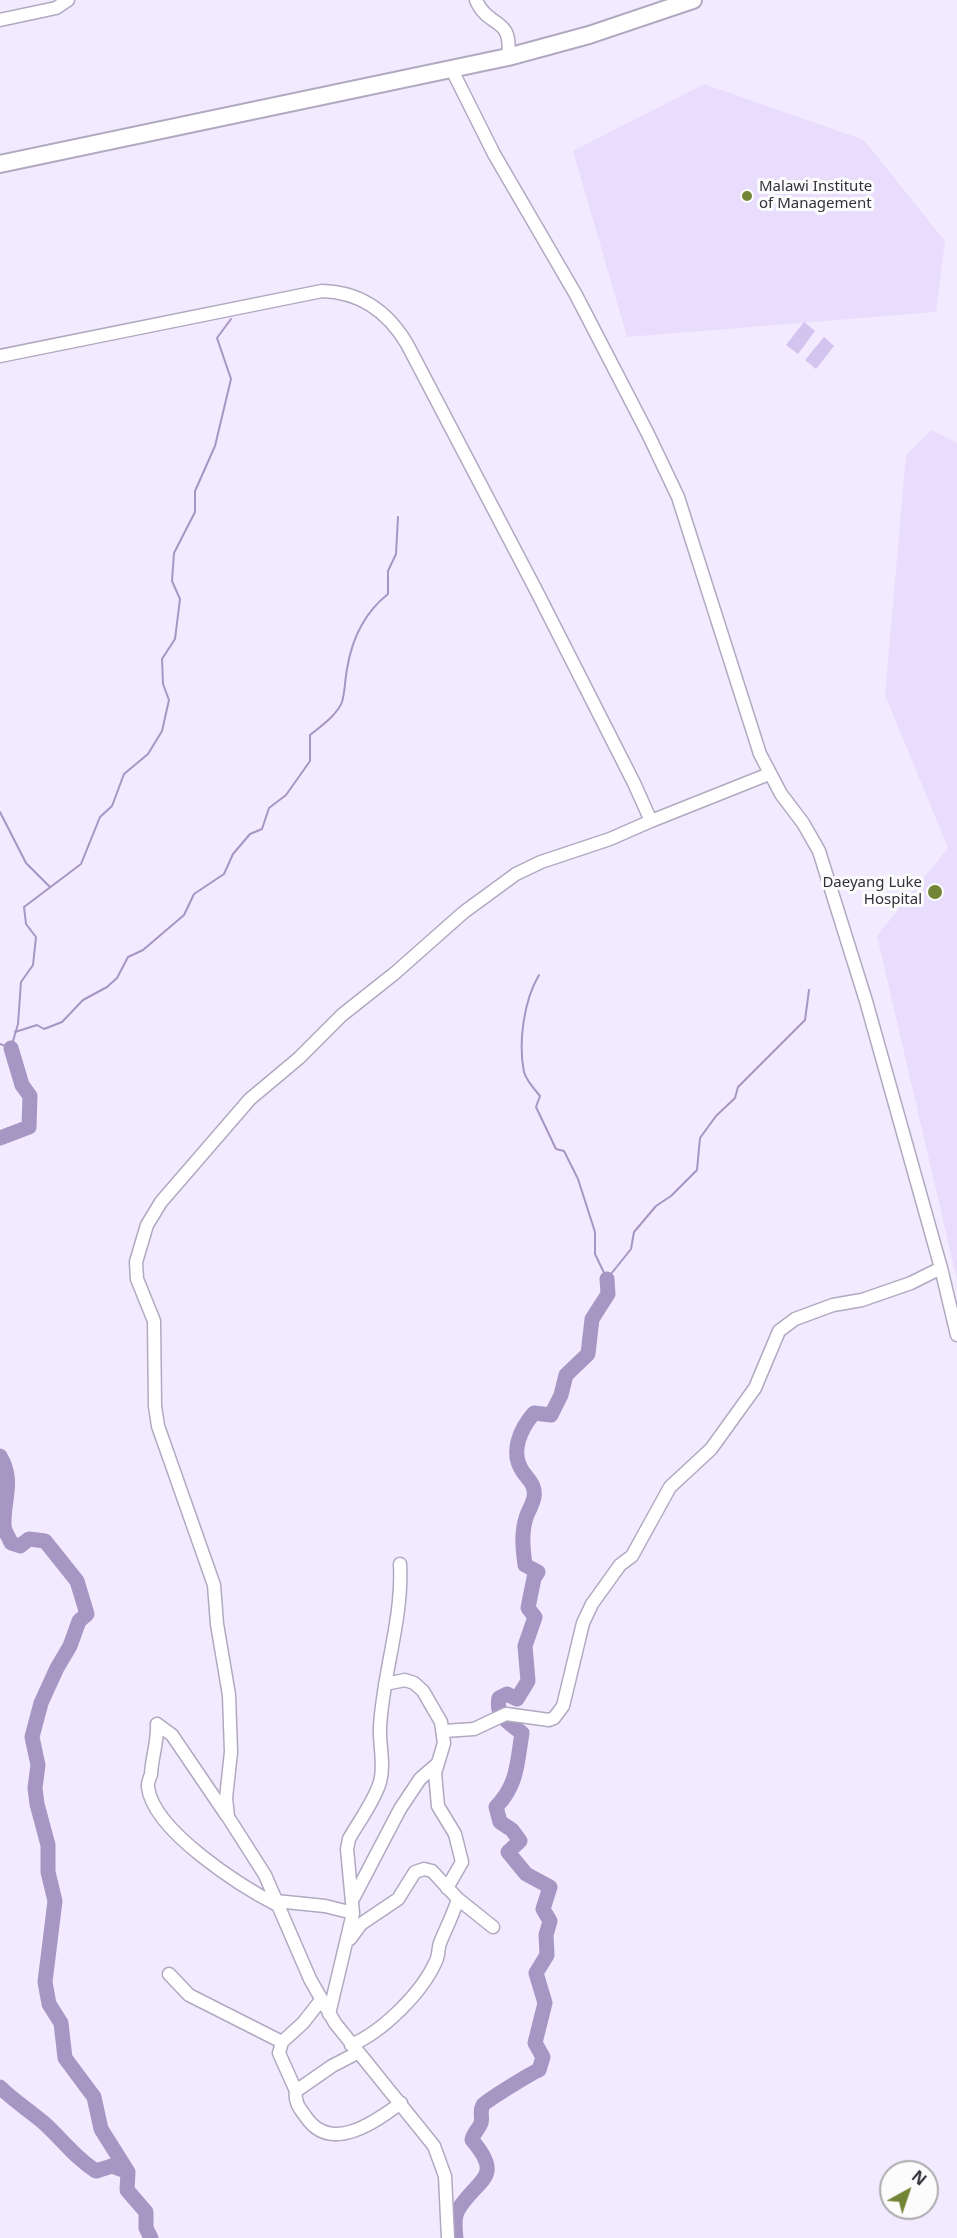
<!DOCTYPE html>
<html>
<head>
<meta charset="utf-8">
<style>
  body { margin:0 }
  #map { position:relative; width:957px; height:2238px; overflow:hidden; background:#f2ebff; font-family:"Noto Sans",sans-serif }
  canvas { display:block }
  .north { position:absolute; left:879px; top:2160px; width:60px; height:60px; box-sizing:border-box; background:#fcfcfc; border:2px solid #acabae; border-radius:50%; rotate:40deg; font-size:16px; font-weight:700; line-height:24px; text-align:center; color:#34313a }
  .north::after { content:''; display:block; margin:auto; width:21px; height:27px; background:#728536; clip-path:polygon(50% 0,100% 100%,50% 72%,0 100%) }
</style>
</head>
<body>
<div id="map">
<canvas width="957" height="2238"></canvas>
<div class="north">N</div>
</div>
<script>
const c = document.querySelector('canvas').getContext('2d');
c.lineJoin = 'round';
function fill(path, color) { c.fillStyle = color; c.fill(path, 'evenodd'); }
function trace(path, color, width, dash) { c.strokeStyle = color; c.lineWidth = width; c.lineCap = dash ? 'butt' : 'round'; c.setLineDash(dash || []); c.stroke(path); }
function label(font, color, halo, rows, align = 'center') {
  c.font = font + ' "Noto Sans",sans-serif'; c.lineWidth = 6; c.setLineDash([]); c.textBaseline = 'middle'; c.strokeStyle = halo; c.fillStyle = color; for (const [text, x, y, turn = 0] of rows) {
    c.save(); c.translate(x, y); c.rotate((+turn || 0) * Math.PI / 180); c.textAlign = isNaN(turn) ? turn : align; if (halo) c.strokeText(text, 0, 0); c.fillText(text, 0, 0); c.restore();
  }
}
fill(new Path2D(`
  M 704,84 L 864,140 L 945,241 L 936,312 L 627,337 L 573,151 Z
  M 932,430 L 957,443 L 957,1280 L 877,936 L 948,848 L 885,695 L 906,455 Z`), '#e8ddfd');
fill(new Path2D(`
  M 804,322 L 815,331 L 798,354 L 786,345 Z
  M 824,337 L 834,346 L 816,369 L 805,360 Z`), '#d3c3ef');
trace(new Path2D(`
  M 0,812 L 26,863 L 50,887
  M 539,975 C 524,1000 518,1042 524,1072 C 526,1080 535,1090 540,1096 L 536,1107 L 556,1149 L 564,1151 L 578,1179 L 595,1232 L 595,1254 L 607,1279 L 631,1249 L 634,1232 L 656,1206 L 671,1196 L 697,1170 L 700,1138 L 716,1116 L 735,1098 L 738,1087 L 805,1020 L 809,990
  M 15,1032 L 37,1025 L 44,1029 L 62,1022 L 83,1000 L 107,987 L 117,978 L 128,957 L 143,950 L 184,915 L 194,894 L 224,874 L 233,854 L 250,834 L 262,829 L 269,808 L 286,795 L 310,761 L 310,735 C 321,726 337,715 342,702 C 345,692 345,679 347,669 C 352,638 364,613 388,594 L 388,571 L 396,554 L 398,517
  M 0,1044 L 11,1048 L 18,1024 L 21,982 L 33,965 L 36,937 L 26,924 L 24,907 L 81,864 L 100,817 L 112,806 L 124,774 L 148,754 L 162,731 L 169,700 L 163,684 L 162,659 L 175,639 L 180,599 L 172,581 L 174,553 L 195,512 L 195,491 L 215,446 L 231,379 L 217,338 L 231,319`), '#a696c3', 2);
trace(new Path2D(`
  M 0,1138 L 29,1127 L 30,1096 L 22,1085 L 11,1048
  M 0,1456 C 15,1481 3,1500 4,1525 C 4,1531 9,1537 11,1543 L 20,1546 L 29,1539 L 45,1541 L 77,1581 L 87,1614 L 79,1621 L 70,1646 L 57,1668 L 41,1703 L 32,1737 L 38,1765 L 35,1788 L 37,1804 L 48,1845 L 48,1872 L 55,1901 L 45,1982 L 49,2004 L 61,2023 L 65,2058 L 94,2097 L 101,2129 L 128,2172 L 127,2190 L 146,2212 L 146,2228 L 151,2238
  M 0,2087 C 14,2101 29,2110 44,2123 C 62,2139 75,2158 96,2171 L 112,2166 L 128,2172
  M 456,2238 C 455,2230 454,2217 458,2210 C 477,2178 505,2179 472,2140 C 473,2133 479,2129 481,2123 C 483,2117 479,2112 483,2105 C 486,2101 531,2073 539,2070 L 543,2057 L 535,2043 L 545,2003 L 536,1973 L 547,1955 L 546,1935 L 550,1921 L 543,1909 L 550,1887 L 526,1874 L 508,1852 L 520,1841 L 512,1830 L 500,1822 L 496,1807 C 518,1784 517,1763 522,1733 C 509,1723 495,1716 499,1698 L 507,1694 L 517,1699 L 528,1681 L 525,1646 L 535,1617 L 528,1608 L 534,1578 L 538,1572 L 525,1565 C 523,1550 521,1533 526,1518 C 528,1511 533,1504 534,1497 C 536,1486 529,1480 523,1472 C 509,1452 521,1428 534,1413 L 551,1415 L 561,1395 L 566,1375 L 588,1354 L 592,1319 L 608,1294 L 607,1279`), '#a696c3', 15);
const minor = new Path2D(`
  M 476,0 C 489,30 513,15 508,57
  M 0,20 L 56,8 L 68,0
  M 452,70 L 494,154 L 576,295 L 648,434 L 678,497 L 760,754 L 781,794 L 803,823 L 819,851 L 866,1001 L 941,1268 L 957,1335
  M 0,356 L 322,291 C 361,292 388,312 407,344 L 537,592 L 634,783 L 651,821 L 769,774
  M 385,1684 L 405,1680 L 414,1683 L 423,1691 L 441,1722 L 444,1743 L 435,1773 L 438,1806 L 455,1834 L 462,1862 L 447,1888
  M 157,1724 C 158,1741 152,1756 151,1774 C 150,1778 147,1783 148,1787 C 153,1831 242,1887 279,1906
  M 157,1724 L 172,1735 L 227,1816
  M 444,1731 L 474,1729 L 506,1714 L 549,1720 L 554,1718 L 563,1706 L 583,1623 L 592,1604 L 620,1565 L 632,1556 L 670,1487 L 711,1449 L 755,1388 L 779,1331 L 795,1319 L 833,1305 L 862,1300 L 911,1283 L 941,1268
  M 354,1897 L 400,1809 L 420,1779 L 436,1765
  M 276,1901 L 325,1906 L 353,1913
  M 350,1939 L 361,1924 L 398,1899 L 415,1872 L 424,1869 L 432,1871 L 458,1899 L 493,1927
  M 169,1974 L 189,1995 L 282,2042 L 303,2023 L 321,2000
  M 329,2014 L 353,1913 L 347,1849 L 349,1839 C 359,1821 374,1802 380,1782 C 385,1764 379,1745 380,1727 C 383,1672 403,1619 400,1564
  M 282,2042 L 279,2053 L 296,2091
  M 351,2045 C 382,2032 422,1993 436,1961 C 439,1955 438,1948 440,1943 C 446,1928 453,1915 458,1899
  M 357,2053 L 332,2066 L 296,2091 C 294,2102 300,2109 306,2117 C 331,2154 375,2122 401,2103
  M 448,2238 L 445,2176 L 434,2146 L 335,2023 L 310,1979 L 265,1875 L 228,1817 L 226,1798 L 231,1752 L 229,1695 L 217,1624 L 214,1585 L 158,1426 L 155,1406 L 154,1321 L 137,1279 L 136,1262 L 147,1225 L 161,1202 L 250,1099 L 299,1058 L 342,1015 L 395,973 L 464,912 L 516,874 L 541,862 L 610,839 L 651,821`);
const highway = new Path2D(`
  M 0,164 L 508,57 L 589,35 L 693,0`);
trace(minor, '#b1a9c1', 15);
trace(highway, '#b1a9c1', 20);
trace(minor, '#fff', 12);
trace(highway, '#fff', 16);
for (const [x, y, r, color] of [
  [747,196,6,"#728536"],
  [935,892,8,"#728536"]
]) { const dot = new Path2D(); dot.arc(x, y, r, 0, 2 * Math.PI); c.fillStyle = color; c.fill(dot); trace(dot, '#fcfcfc', 2); }
label('15px', '#34313a', '#fcfcfc', [
  ["Malawi Institute",759,187],
  ["of Management",759,204],
  ["Daeyang Luke",922,883,"right"],
  ["Hospital",922,900,"right"]
], 'left');
</script>
</body>
</html>
